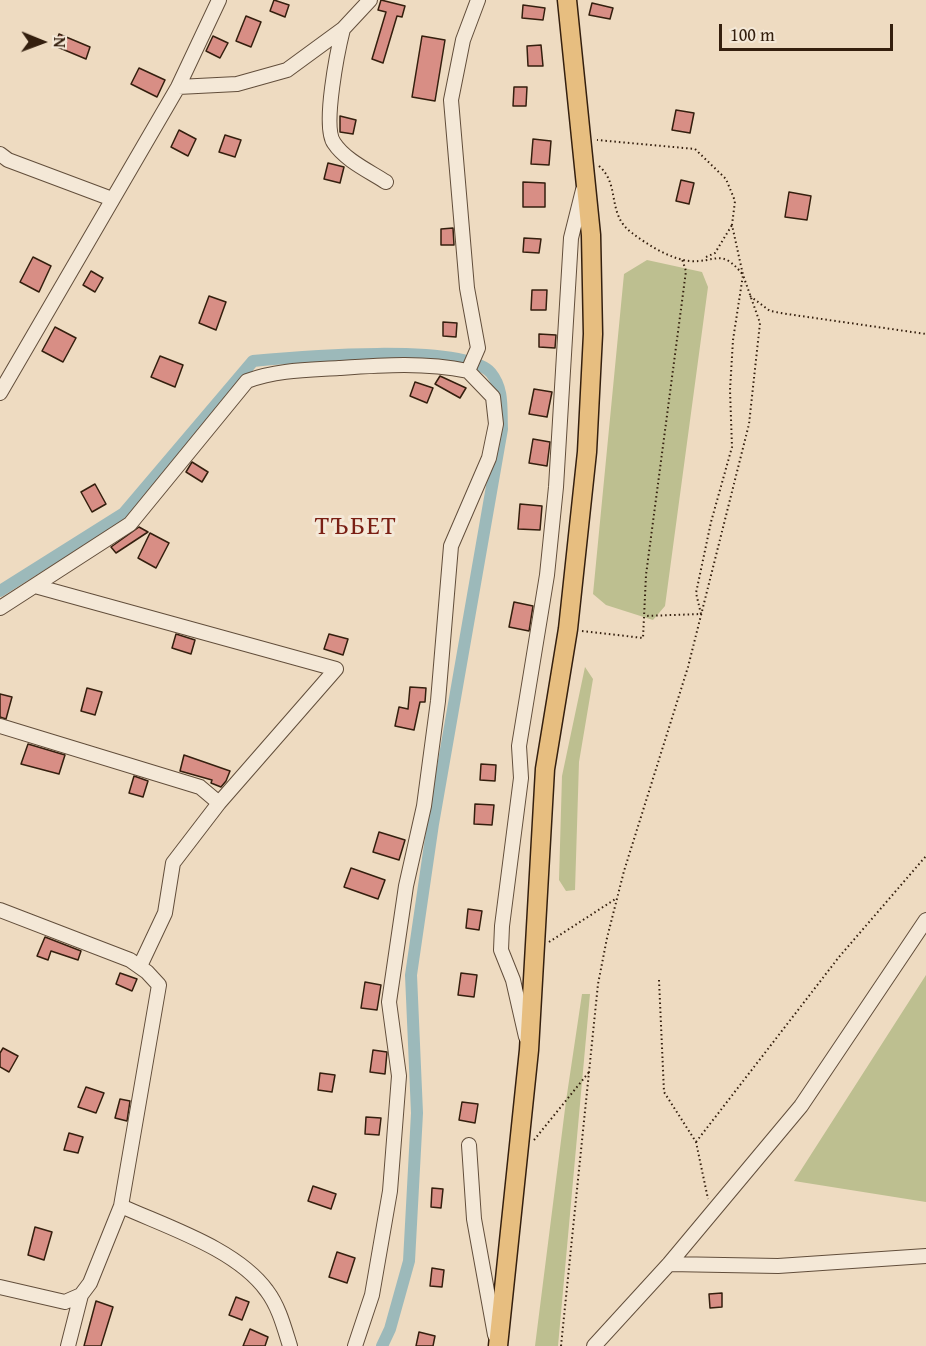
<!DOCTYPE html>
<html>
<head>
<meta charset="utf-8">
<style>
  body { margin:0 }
  #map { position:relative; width:926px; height:1346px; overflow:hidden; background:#eedbc1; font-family:"Gentium Book Plus",serif }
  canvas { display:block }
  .north { position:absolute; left:12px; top:12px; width:60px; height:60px; -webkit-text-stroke:4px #f4e8d7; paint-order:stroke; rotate:91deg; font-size:16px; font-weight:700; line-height:24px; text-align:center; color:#341f0e }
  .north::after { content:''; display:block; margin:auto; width:21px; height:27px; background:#341f0e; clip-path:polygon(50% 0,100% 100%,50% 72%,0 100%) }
  .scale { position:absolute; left:719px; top:24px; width:174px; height:27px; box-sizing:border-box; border:3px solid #341f0e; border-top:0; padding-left:8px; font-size:18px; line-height:21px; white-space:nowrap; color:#341f0e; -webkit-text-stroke:4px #f4e8d7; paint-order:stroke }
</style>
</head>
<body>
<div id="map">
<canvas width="926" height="1346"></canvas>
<div class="north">N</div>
<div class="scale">100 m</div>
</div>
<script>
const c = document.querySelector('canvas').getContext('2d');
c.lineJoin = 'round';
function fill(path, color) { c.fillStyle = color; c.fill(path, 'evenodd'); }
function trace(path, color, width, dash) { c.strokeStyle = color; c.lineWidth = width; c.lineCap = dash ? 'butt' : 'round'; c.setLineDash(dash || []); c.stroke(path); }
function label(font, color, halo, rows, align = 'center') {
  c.font = font + ' "Gentium Book Plus",serif'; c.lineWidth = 6; c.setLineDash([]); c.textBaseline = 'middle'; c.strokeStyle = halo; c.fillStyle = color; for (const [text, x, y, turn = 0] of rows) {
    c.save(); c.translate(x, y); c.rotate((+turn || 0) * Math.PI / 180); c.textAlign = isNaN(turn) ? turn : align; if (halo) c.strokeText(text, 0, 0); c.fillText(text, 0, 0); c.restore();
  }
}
fill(new Path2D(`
  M 647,260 L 702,272 L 708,287 L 665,606 L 653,620 L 606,605 L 593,594 L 624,274 Z
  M 585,667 L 593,679 L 579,762 L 575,890 L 566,891 L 559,880 L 562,776 Z
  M 926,975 L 926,1202 L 794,1181 Z
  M 582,994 L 590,994 L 558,1346 L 535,1346 L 566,1101 Z`), '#bdbf90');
trace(new Path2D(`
  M 0,591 L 124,513 L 253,361 C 294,357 465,342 491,373 C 504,389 501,409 502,429 L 433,824 L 411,975 L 417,1113 L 409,1261 L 390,1329 L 382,1346`), '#9cb9ba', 12);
const building = new Path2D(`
  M 274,0 L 289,5 L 285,17 L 270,11 Z
  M 381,0 L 405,6 L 402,17 L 397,16 L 383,63 L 372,59 L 386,12 L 378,10 Z
  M 592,3 L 613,8 L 610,19 L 589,15 Z
  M 523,5 L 545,8 L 543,20 L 522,18 Z
  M 246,16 L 261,22 L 251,47 L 236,41 Z
  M 59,34 L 90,47 L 86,59 L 55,46 Z
  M 213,36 L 228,43 L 220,58 L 206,51 Z
  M 422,36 L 445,40 L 435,101 L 412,97 Z
  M 541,45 L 543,66 L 528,66 L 527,46 Z
  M 139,68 L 165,80 L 157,97 L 131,84 Z
  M 514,87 L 527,87 L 526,106 L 513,106 Z
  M 676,110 L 694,113 L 690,133 L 672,130 Z
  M 340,116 L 356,120 L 353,134 L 340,132 Z
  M 179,130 L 196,139 L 188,156 L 171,147 Z
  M 225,135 L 241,140 L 235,157 L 219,152 Z
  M 533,139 L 551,141 L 549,165 L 531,164 Z
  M 328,163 L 344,167 L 340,183 L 324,179 Z
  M 681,180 L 694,183 L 689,204 L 676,201 Z
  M 523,182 L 545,183 L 545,207 L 523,207 Z
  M 789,192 L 811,196 L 807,220 L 785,217 Z
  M 453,228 L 454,245 L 441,245 L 441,229 Z
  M 524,238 L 541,239 L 539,253 L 523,252 Z
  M 33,257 L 51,266 L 39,292 L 20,282 Z
  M 91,271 L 103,278 L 95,292 L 83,285 Z
  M 532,290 L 547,290 L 546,310 L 531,310 Z
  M 209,296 L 226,302 L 216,330 L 199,323 Z
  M 443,322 L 457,323 L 456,337 L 443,336 Z
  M 55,327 L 76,338 L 63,362 L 42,351 Z
  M 539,334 L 556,335 L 555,348 L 539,347 Z
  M 160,356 L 183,365 L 175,387 L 151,377 Z
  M 440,376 L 466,388 L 460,398 L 435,384 Z
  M 415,382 L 433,388 L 427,403 L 410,396 Z
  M 534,389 L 552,392 L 547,417 L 529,414 Z
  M 533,439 L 550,442 L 547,466 L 529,463 Z
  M 192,462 L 208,472 L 202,482 L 186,472 Z
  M 95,484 L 106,504 L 92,512 L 81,492 Z
  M 520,504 L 542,506 L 540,530 L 518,529 Z
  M 139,527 L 148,532 L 116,553 L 111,547 Z
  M 150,533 L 169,543 L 156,568 L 138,558 Z
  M 514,602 L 533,606 L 529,631 L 509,627 Z
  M 176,634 L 195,640 L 191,654 L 172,648 Z
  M 329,634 L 348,639 L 343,655 L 324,649 Z
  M 410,687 L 426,688 L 425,702 L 420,702 L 414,730 L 395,726 L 399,707 L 408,709 Z
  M 87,688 L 102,692 L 95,715 L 81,711 Z
  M 0,694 L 12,697 L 6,719 L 0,717 Z
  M 28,744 L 65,755 L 59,774 L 21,764 Z
  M 184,755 L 230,771 L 226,781 L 221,787 L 211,783 L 212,780 L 180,771 Z
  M 481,764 L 496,765 L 495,781 L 480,780 Z
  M 134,776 L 148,781 L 143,797 L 129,793 Z
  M 475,804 L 494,805 L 492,825 L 474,824 Z
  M 379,832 L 405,840 L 399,860 L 373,852 Z
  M 351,868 L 385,880 L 378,899 L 344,887 Z
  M 468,909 L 482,911 L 479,930 L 466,928 Z
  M 45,937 L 81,951 L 78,960 L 51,951 L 48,960 L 37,956 Z
  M 120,973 L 137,979 L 132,991 L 116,984 Z
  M 461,973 L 477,975 L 474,997 L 458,995 Z
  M 365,982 L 381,985 L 377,1010 L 361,1008 Z
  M 3,1048 L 18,1056 L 9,1072 L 0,1067 L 0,1053 Z
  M 373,1050 L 387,1052 L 385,1074 L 370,1072 Z
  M 320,1073 L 335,1075 L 332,1092 L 318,1090 Z
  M 86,1087 L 104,1093 L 96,1113 L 78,1107 Z
  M 120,1099 L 130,1101 L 127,1121 L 115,1118 Z
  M 462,1102 L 478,1104 L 475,1123 L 459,1120 Z
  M 366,1117 L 381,1118 L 379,1135 L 365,1134 Z
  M 69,1133 L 83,1137 L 78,1153 L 64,1150 Z
  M 313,1186 L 336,1194 L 331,1209 L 308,1201 Z
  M 432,1188 L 443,1189 L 441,1208 L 431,1207 Z
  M 35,1227 L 52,1232 L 44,1260 L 28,1255 Z
  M 337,1252 L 355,1258 L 347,1283 L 329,1277 Z
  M 432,1268 L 444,1270 L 442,1287 L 430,1286 Z
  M 722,1293 L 722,1307 L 710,1308 L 709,1294 Z
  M 236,1297 L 249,1302 L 242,1320 L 229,1315 Z
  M 96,1301 L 113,1307 L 101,1346 L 84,1346 Z
  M 250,1329 L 268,1337 L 265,1346 L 243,1346 Z
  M 419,1332 L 435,1336 L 433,1346 L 416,1346 Z`);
fill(building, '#d88e85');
trace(building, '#341f0e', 1.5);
const minor = new Path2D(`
  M 343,29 C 338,49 322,127 334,143 C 345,160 369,171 386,182
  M 178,87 L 237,84 L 287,70 L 343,29 L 370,0
  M 0,154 L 8,160 L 112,199
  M 0,393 L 178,87 L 219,0
  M 35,586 L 336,669 L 219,803 L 173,863 L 165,913 L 140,966
  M 0,608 L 130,524 L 247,381 C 277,370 307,370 339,368 C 383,365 425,362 468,371 L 478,348 L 467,288 L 451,100 L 463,40 L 478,0
  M 0,726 L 200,787 L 219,803
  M 0,910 L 130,960 L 147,972 L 159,985 L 121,1206 L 90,1283 L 81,1295 L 65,1302 L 0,1287
  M 526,1037 L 513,980 L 501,950 L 502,926 L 521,778 L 519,746 L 547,575 L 556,487 L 571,238 L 583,190
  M 469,1145 L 474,1219 L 495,1335
  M 121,1206 C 167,1227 237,1249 267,1291 C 279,1307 284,1327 290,1346
  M 669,1264 L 778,1266 L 926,1256
  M 68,1346 L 81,1295
  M 355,1346 L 372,1295 L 390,1191 L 399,1076 L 389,1002 L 406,886 L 424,806 L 438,701 L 451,546 L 489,458 L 496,424 L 493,397 L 468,371
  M 594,1346 L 669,1264 L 801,1106 L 926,920`);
const major = new Path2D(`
  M 498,1346 L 529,1050 L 545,769 L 568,629 L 587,452 L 593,334 L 591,235 L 567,0`);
trace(minor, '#624e3b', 16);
trace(major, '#341f0e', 21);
trace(new Path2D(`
  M 599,166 C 621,185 606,214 632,233 C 648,245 670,259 690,261 C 716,263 721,247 743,275 L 733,340 L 730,390 L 732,447 L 711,522 L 696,593 L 701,614 L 645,616
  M 706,257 L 715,253 L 732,225
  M 750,296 L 770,311 L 787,314 L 926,334
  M 582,631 L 643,638 L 646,575 L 686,271 L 682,259
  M 549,942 L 617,898
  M 659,980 L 664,1092 L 696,1142 L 708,1199
  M 534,1140 L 589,1072
  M 696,1142 L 839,957 L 926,856
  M 561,1346 L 598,984 L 607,938 L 624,871 L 688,667 L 749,424 L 760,323 L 743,275 L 732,225 L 735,201 L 726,179 L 695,149 L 597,140`), '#341f0e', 2, [1.5, 3]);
trace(minor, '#f4e8d7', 14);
trace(major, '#e7be80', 18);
c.letterSpacing = '1.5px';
label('26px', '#7a1f14', '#f4e8d7', [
  ["ТЪБЕТ",356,527]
]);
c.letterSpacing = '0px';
</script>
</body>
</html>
